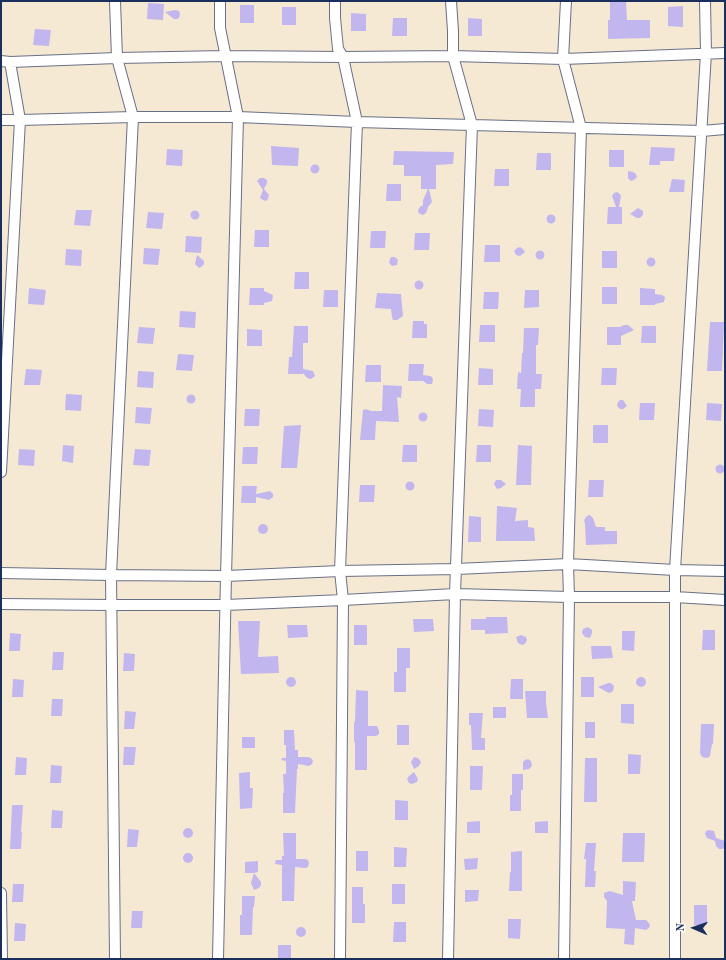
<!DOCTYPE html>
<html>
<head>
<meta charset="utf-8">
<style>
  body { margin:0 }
  #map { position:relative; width:726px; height:960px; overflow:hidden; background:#f6e9d4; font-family:"Old Standard TT",serif }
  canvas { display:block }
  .frame { position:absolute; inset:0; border:2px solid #1b2f5e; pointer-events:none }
  .north { position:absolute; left:674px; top:908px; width:40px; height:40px; -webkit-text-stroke:3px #fdfcf7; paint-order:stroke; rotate:272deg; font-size:11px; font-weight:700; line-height:16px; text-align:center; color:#1b2f5e }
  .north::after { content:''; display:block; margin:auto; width:14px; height:18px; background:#1b2f5e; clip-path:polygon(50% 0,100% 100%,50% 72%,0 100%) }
</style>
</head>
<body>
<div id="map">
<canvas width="726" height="960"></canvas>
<div class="frame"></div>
<div class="north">N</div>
</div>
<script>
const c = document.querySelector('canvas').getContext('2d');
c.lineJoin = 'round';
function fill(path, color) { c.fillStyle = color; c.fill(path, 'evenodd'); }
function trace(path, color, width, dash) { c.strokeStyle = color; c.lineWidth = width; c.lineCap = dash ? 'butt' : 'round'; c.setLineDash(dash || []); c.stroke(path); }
fill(new Path2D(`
  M 610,1 L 626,1 L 627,20 L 650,20 L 650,38 L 608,39 L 608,20 L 610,20 Z
  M 148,3 L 164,4 L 163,20 L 147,19 Z
  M 240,5 L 254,5 L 254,23 L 240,23 Z
  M 683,6 L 683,27 L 668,26 L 668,7 Z
  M 282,7 L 296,7 L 296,25 L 282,25 Z
  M 175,10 L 179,11 L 180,14 L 179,18 L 177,19 L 174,19 L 165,12 Z
  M 351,13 L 366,14 L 366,31 L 351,31 Z
  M 393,18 L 407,18 L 407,36 L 392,36 Z
  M 468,18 L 482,19 L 482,36 L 468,36 Z
  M 35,29 L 51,30 L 49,46 L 33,45 Z
  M 271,146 L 299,148 L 298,166 L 272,165 Z
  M 651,147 L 675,148 L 674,161 L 660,161 L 660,165 L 649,165 Z
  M 167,149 L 183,150 L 182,166 L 166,165 Z
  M 609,150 L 624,150 L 624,167 L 609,167 Z
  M 394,151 L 454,152 L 453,164 L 436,165 L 436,189 L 429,189 L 432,202 L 428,207 L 426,213 L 423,215 L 420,214 L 418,212 L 418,210 L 420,207 L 423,205 L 423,200 L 428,189 L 421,189 L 421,176 L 404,176 L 404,165 L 393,165 Z
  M 537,153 L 551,153 L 551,170 L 536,170 Z
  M310.5 169a4.5 4.5 0 1 1 9 0a4.5 4.5 0 1 1-9 0Z
  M 495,169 L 509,169 L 509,186 L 494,186 Z
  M 628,171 L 633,172 L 636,174 L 637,177 L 634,180 L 631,181 L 628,178 Z
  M 260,178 L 264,178 L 267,180 L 267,183 L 264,189 L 269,195 L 268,199 L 266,201 L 263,200 L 260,198 L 263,190 L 257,181 Z
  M 672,179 L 685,180 L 684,192 L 669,192 Z
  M 387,184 L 401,184 L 401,201 L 386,201 Z
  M 617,192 L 620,194 L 621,196 L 619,207 L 622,207 L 622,224 L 607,224 L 608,207 L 616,207 L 612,196 L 614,193 Z
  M 638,208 L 643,211 L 643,215 L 640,218 L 637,218 L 630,214 Z
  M 76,210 L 92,210 L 90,226 L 74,225 Z
  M190.5 215a4.5 4.5 0 1 1 9 0a4.5 4.5 0 1 1-9 0Z
  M 148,212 L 164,213 L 162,229 L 146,228 Z
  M546.5 219a4.5 4.5 0 1 1 9 0a4.5 4.5 0 1 1-9 0Z
  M 255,230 L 269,230 L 269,247 L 254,247 Z
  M 371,231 L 386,231 L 385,248 L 370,248 Z
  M 415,233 L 430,233 L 429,250 L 414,250 Z
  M 186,236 L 202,237 L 201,253 L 185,252 Z
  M 485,245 L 500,245 L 500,262 L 484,262 Z
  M 520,247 L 523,249 L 525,252 L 520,256 L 516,255 L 514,251 L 517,248 Z
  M 144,248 L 160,249 L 158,265 L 143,264 Z
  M 66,249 L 82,250 L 81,266 L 65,265 Z
  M535.5 255a4.5 4.5 0 1 1 9 0a4.5 4.5 0 1 1-9 0Z
  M 602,251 L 617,251 L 617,268 L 602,268 Z
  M 197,255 L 204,261 L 204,264 L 201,267 L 199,268 L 195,264 Z
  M 391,257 L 395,257 L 398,260 L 397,265 L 392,266 L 390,264 L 389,262 Z
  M646.5 262a4.5 4.5 0 1 1 9 0a4.5 4.5 0 1 1-9 0Z
  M 295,272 L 309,272 L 309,289 L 294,289 Z
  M414.5 285a4.5 4.5 0 1 1 9 0a4.5 4.5 0 1 1-9 0Z
  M 602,287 L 617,287 L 617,304 L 602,304 Z
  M 29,288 L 46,290 L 44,305 L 28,304 Z
  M 250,288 L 264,288 L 264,291 L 273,295 L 272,301 L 264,303 L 264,305 L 249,305 Z
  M 640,288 L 655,289 L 655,294 L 662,295 L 665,297 L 664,302 L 655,304 L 655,305 L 640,305 Z
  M 324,290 L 338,290 L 338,307 L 323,307 Z
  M 525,290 L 539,290 L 539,307 L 524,308 Z
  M 484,292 L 499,292 L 498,309 L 483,309 Z
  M 377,293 L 401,294 L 403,316 L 397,320 L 393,320 L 392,317 L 391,309 L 375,308 Z
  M 180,311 L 196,312 L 195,328 L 179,327 Z
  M 413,321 L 424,321 L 424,324 L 427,324 L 427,338 L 412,338 Z
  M 710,322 L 724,322 L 722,371 L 707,371 Z
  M 480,325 L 495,325 L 495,342 L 479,342 Z
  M 624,325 L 628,325 L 634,330 L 621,336 L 621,345 L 607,345 L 607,327 L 620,327 Z
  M 294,326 L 308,326 L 308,343 L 303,343 L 303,369 L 313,371 L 315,376 L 311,379 L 307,378 L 303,373 L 303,374 L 288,374 L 289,357 L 292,357 Z
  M 642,326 L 656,326 L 656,343 L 641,343 Z
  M 139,327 L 155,328 L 153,344 L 137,343 Z
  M 524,328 L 539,328 L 538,345 L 536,345 L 536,374 L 542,374 L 541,389 L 535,389 L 535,407 L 520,407 L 521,389 L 517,389 L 518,372 L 521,373 L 522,353 L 523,353 Z
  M 247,329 L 262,330 L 262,346 L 247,346 Z
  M 178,354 L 194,355 L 192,371 L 176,370 Z
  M 409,364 L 424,364 L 423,375 L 430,376 L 432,377 L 433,380 L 432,384 L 427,384 L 423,381 L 408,381 Z
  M 366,365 L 381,365 L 381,382 L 365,382 Z
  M 479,368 L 493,369 L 493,385 L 478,385 Z
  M 602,368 L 617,368 L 616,385 L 601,385 Z
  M 26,369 L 42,370 L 40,385 L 24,385 Z
  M 138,371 L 154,372 L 153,388 L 137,387 Z
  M 383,385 L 402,386 L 401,398 L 397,397 L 399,422 L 376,421 L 375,440 L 360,440 L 363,410 L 366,409 L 371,411 L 382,411 Z
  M 66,394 L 82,395 L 81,411 L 65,410 Z
  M186.5 399a4.5 4.5 0 1 1 9 0a4.5 4.5 0 1 1-9 0Z
  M 620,400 L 623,400 L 627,406 L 623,409 L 620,409 L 617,406 L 618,402 Z
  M 640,403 L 655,403 L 654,420 L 639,420 Z
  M 707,403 L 722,404 L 721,421 L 706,420 Z
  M 136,407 L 152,408 L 150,424 L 135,423 Z
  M 245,409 L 260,409 L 259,426 L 244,426 Z
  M 479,409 L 494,410 L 493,427 L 478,426 Z
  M418.5 417a4.5 4.5 0 1 1 9 0a4.5 4.5 0 1 1-9 0Z
  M 301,425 L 297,468 L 281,468 L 284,426 Z
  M 593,425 L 608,425 L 608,443 L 593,443 Z
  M 63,445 L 74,446 L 73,463 L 62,461 Z
  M 403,445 L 417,445 L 417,462 L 402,462 Z
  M 477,445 L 491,445 L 491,462 L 476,462 Z
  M 518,445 L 532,446 L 531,485 L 516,485 Z
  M 243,447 L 258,447 L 257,464 L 242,464 Z
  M 19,449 L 35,450 L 34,466 L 18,465 Z
  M 135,449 L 151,450 L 149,466 L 133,465 Z
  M715.5 469a4.5 4.5 0 1 1 9 0a4.5 4.5 0 1 1-9 0Z
  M 496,480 L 501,480 L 506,484 L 501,488 L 497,489 L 494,484 Z
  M 589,480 L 604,480 L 603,497 L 588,497 Z
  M405.5 486a4.5 4.5 0 1 1 9 0a4.5 4.5 0 1 1-9 0Z
  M 360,485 L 375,485 L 374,502 L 359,502 Z
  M 242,486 L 257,486 L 256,494 L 270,491 L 273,494 L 273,497 L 269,500 L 256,497 L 256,503 L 241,503 Z
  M 497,506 L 517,508 L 515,521 L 528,520 L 528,527 L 534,528 L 535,541 L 496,541 Z
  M 590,515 L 593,518 L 596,527 L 605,527 L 605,531 L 617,531 L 617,544 L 586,545 L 585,524 L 584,520 L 587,516 Z
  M 469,516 L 481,517 L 481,542 L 468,542 Z
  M258 529a5 5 0 1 1 10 0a5 5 0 1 1-10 0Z
  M 486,617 L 507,617 L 508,633 L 485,634 L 485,630 L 471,630 L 471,619 L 486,619 Z
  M 413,619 L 433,619 L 434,631 L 414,632 Z
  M 238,621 L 260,621 L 258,657 L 278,656 L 279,673 L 241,674 Z
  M 287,625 L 307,625 L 308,637 L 288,638 Z
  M 354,625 L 367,625 L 367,645 L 354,645 Z
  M 588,627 L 592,630 L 592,633 L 590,638 L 585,637 L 582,633 L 583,629 Z
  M 703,630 L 715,630 L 715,650 L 702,650 Z
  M 622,631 L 635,631 L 634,651 L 622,650 Z
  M 10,633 L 21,634 L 20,651 L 9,651 Z
  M 521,635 L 526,637 L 527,640 L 525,644 L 522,645 L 518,643 L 516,637 Z
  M 591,646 L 611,646 L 613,658 L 592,659 Z
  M 397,648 L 410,648 L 410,668 L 406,668 L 406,692 L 394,692 L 394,672 L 397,672 Z
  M 53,652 L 64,652 L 63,670 L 52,670 Z
  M 124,653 L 135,654 L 134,671 L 123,671 Z
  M 581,677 L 594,677 L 594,697 L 581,697 Z
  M286 682a5 5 0 1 1 10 0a5 5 0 1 1-10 0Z
  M636 682a5 5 0 1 1 10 0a5 5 0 1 1-10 0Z
  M 13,679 L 24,680 L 23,697 L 12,697 Z
  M 511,679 L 523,679 L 523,699 L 510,699 Z
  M 608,683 L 611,683 L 614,686 L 613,691 L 610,693 L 607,692 L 598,687 Z
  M 356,690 L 368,691 L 368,726 L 377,726 L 379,731 L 379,734 L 376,736 L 367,736 L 367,770 L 355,770 L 355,742 L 354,742 L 354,722 L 355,722 Z
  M 525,691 L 546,691 L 546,703 L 548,718 L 527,718 Z
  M 52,699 L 63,699 L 62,716 L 51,716 Z
  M 621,704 L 634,704 L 634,724 L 621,723 Z
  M 493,707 L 506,707 L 506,718 L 493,718 Z
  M 125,711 L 136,712 L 134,729 L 124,729 Z
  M 469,713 L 483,713 L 481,738 L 485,738 L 485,750 L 472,750 L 471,725 L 469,725 Z
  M 585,722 L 595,722 L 595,738 L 585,738 Z
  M 701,724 L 714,724 L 713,744 L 712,744 L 710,756 L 707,758 L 702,757 L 700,753 Z
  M 397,725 L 409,725 L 409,745 L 397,745 Z
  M 284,730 L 294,730 L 295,750 L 298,750 L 298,757 L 308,757 L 311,758 L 313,761 L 312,764 L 309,766 L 298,764 L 298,769 L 297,769 L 295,813 L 283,813 L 283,793 L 284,793 L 283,774 L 286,774 L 286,761 L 281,760 L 282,758 L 286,758 L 286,745 L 284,745 Z
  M 242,737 L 255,737 L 255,748 L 242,748 Z
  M 124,747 L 136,747 L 134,765 L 123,765 Z
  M 628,754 L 641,755 L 640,774 L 628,774 Z
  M 16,757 L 27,758 L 26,775 L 15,775 Z
  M 414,757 L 418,758 L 421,762 L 419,766 L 414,769 L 411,762 Z
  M 585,758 L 597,758 L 597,802 L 584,802 Z
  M 528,759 L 531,761 L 532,766 L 529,769 L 523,770 L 523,762 L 525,760 Z
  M 51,765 L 62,766 L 61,783 L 50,783 Z
  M 470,766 L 483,766 L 482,790 L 470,790 Z
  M 250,772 L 250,788 L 253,788 L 252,808 L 240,809 L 239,773 Z
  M 414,772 L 418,779 L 417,782 L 412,784 L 409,783 L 407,779 L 409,776 Z
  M 512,774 L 523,774 L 523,790 L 521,790 L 521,811 L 510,811 L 510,795 L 512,795 Z
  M 395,800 L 408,801 L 408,820 L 395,820 Z
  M 12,805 L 23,805 L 21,832 L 22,832 L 21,849 L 10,849 Z
  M 52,810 L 63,811 L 62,828 L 51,828 Z
  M 480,821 L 480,833 L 467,833 L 467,822 Z
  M 548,821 L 548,833 L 535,833 L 535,822 Z
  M183 833a5 5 0 1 1 10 0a5 5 0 1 1-10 0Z
  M 128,829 L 139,830 L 137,847 L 127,847 Z
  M 709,830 L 714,831 L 716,838 L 725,841 L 725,848 L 722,849 L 719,849 L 716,846 L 715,841 L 707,838 L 705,834 L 706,831 Z
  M 283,833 L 296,833 L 296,859 L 305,859 L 308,860 L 309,863 L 308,867 L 305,868 L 295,867 L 294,901 L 282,901 L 282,865 L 275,864 L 276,860 L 282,860 L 282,856 L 284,856 Z
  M 623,833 L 645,833 L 644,862 L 622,862 Z
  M 586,843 L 596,843 L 594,871 L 596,871 L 595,887 L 585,887 L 586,859 L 584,859 Z
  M 394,847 L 407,848 L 406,867 L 394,867 Z
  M 356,851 L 368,851 L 368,871 L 356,871 Z
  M 522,851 L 522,891 L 509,891 L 510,872 L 511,872 L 511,852 Z
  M183 858a5 5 0 1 1 10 0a5 5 0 1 1-10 0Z
  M 478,858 L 477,869 L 465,870 L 464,859 Z
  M 258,861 L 258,872 L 254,873 L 261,882 L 261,885 L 259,888 L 254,890 L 251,883 L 254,873 L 245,873 L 245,862 Z
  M 623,881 L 636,882 L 635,901 L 632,901 L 636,920 L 646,920 L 648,922 L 650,925 L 649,928 L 646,930 L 635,928 L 634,945 L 624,944 L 625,929 L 606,928 L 607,901 L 604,897 L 604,893 L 610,891 L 623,895 Z
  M 13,884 L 24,884 L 23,902 L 12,902 Z
  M 392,884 L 405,884 L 405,904 L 392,904 Z
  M 352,887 L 363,887 L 363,904 L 365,904 L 365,923 L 352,923 Z
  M 465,890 L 479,890 L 478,901 L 465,902 Z
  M 242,896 L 255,896 L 254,907 L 253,907 L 252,935 L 240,935 L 240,915 L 242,915 Z
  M 694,905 L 707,905 L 707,925 L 694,925 Z
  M 132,911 L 143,911 L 142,928 L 131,928 Z
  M 508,919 L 521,919 L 520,939 L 508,938 Z
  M 394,922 L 406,922 L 406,942 L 393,942 Z
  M 15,923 L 26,924 L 25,941 L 14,941 Z
  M296 932a5 5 0 1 1 10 0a5 5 0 1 1-10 0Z
  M 278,945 L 291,945 L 291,959 L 278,959 Z`), '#c2b6ee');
const minor = new Path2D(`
  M 335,1 L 335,18 L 338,49 L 343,57 L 357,122 L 340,571 L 343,600 L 340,959
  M 1,61 L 10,62 L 117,58 L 225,56 L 343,57 L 453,56 L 563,59 L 725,53
  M 1,120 L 20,120 L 133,117 L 238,117 L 357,122 L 702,131 L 725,129
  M 1,472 L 20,120 L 10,62
  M 1,573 L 111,575 L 226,576 L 340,571 L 456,569 L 568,564 L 675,570 L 725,571
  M 1,604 L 112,605 L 226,605 L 343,600 L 455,594 L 569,597 L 675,597 L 725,600
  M 1,893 L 2,959
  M 115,959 L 111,575 L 133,117 L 117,58 L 115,1
  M 218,959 L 226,576 L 238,117 L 220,28 L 220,1
  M 448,959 L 455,594 L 472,125 L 453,56 L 453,31 L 451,1
  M 564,959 L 569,597 L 568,564 L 581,128 L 563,59 L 566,1
  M 675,959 L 675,570 L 706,53 L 705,1`);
trace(minor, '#687087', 12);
trace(minor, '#fff', 10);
</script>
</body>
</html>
